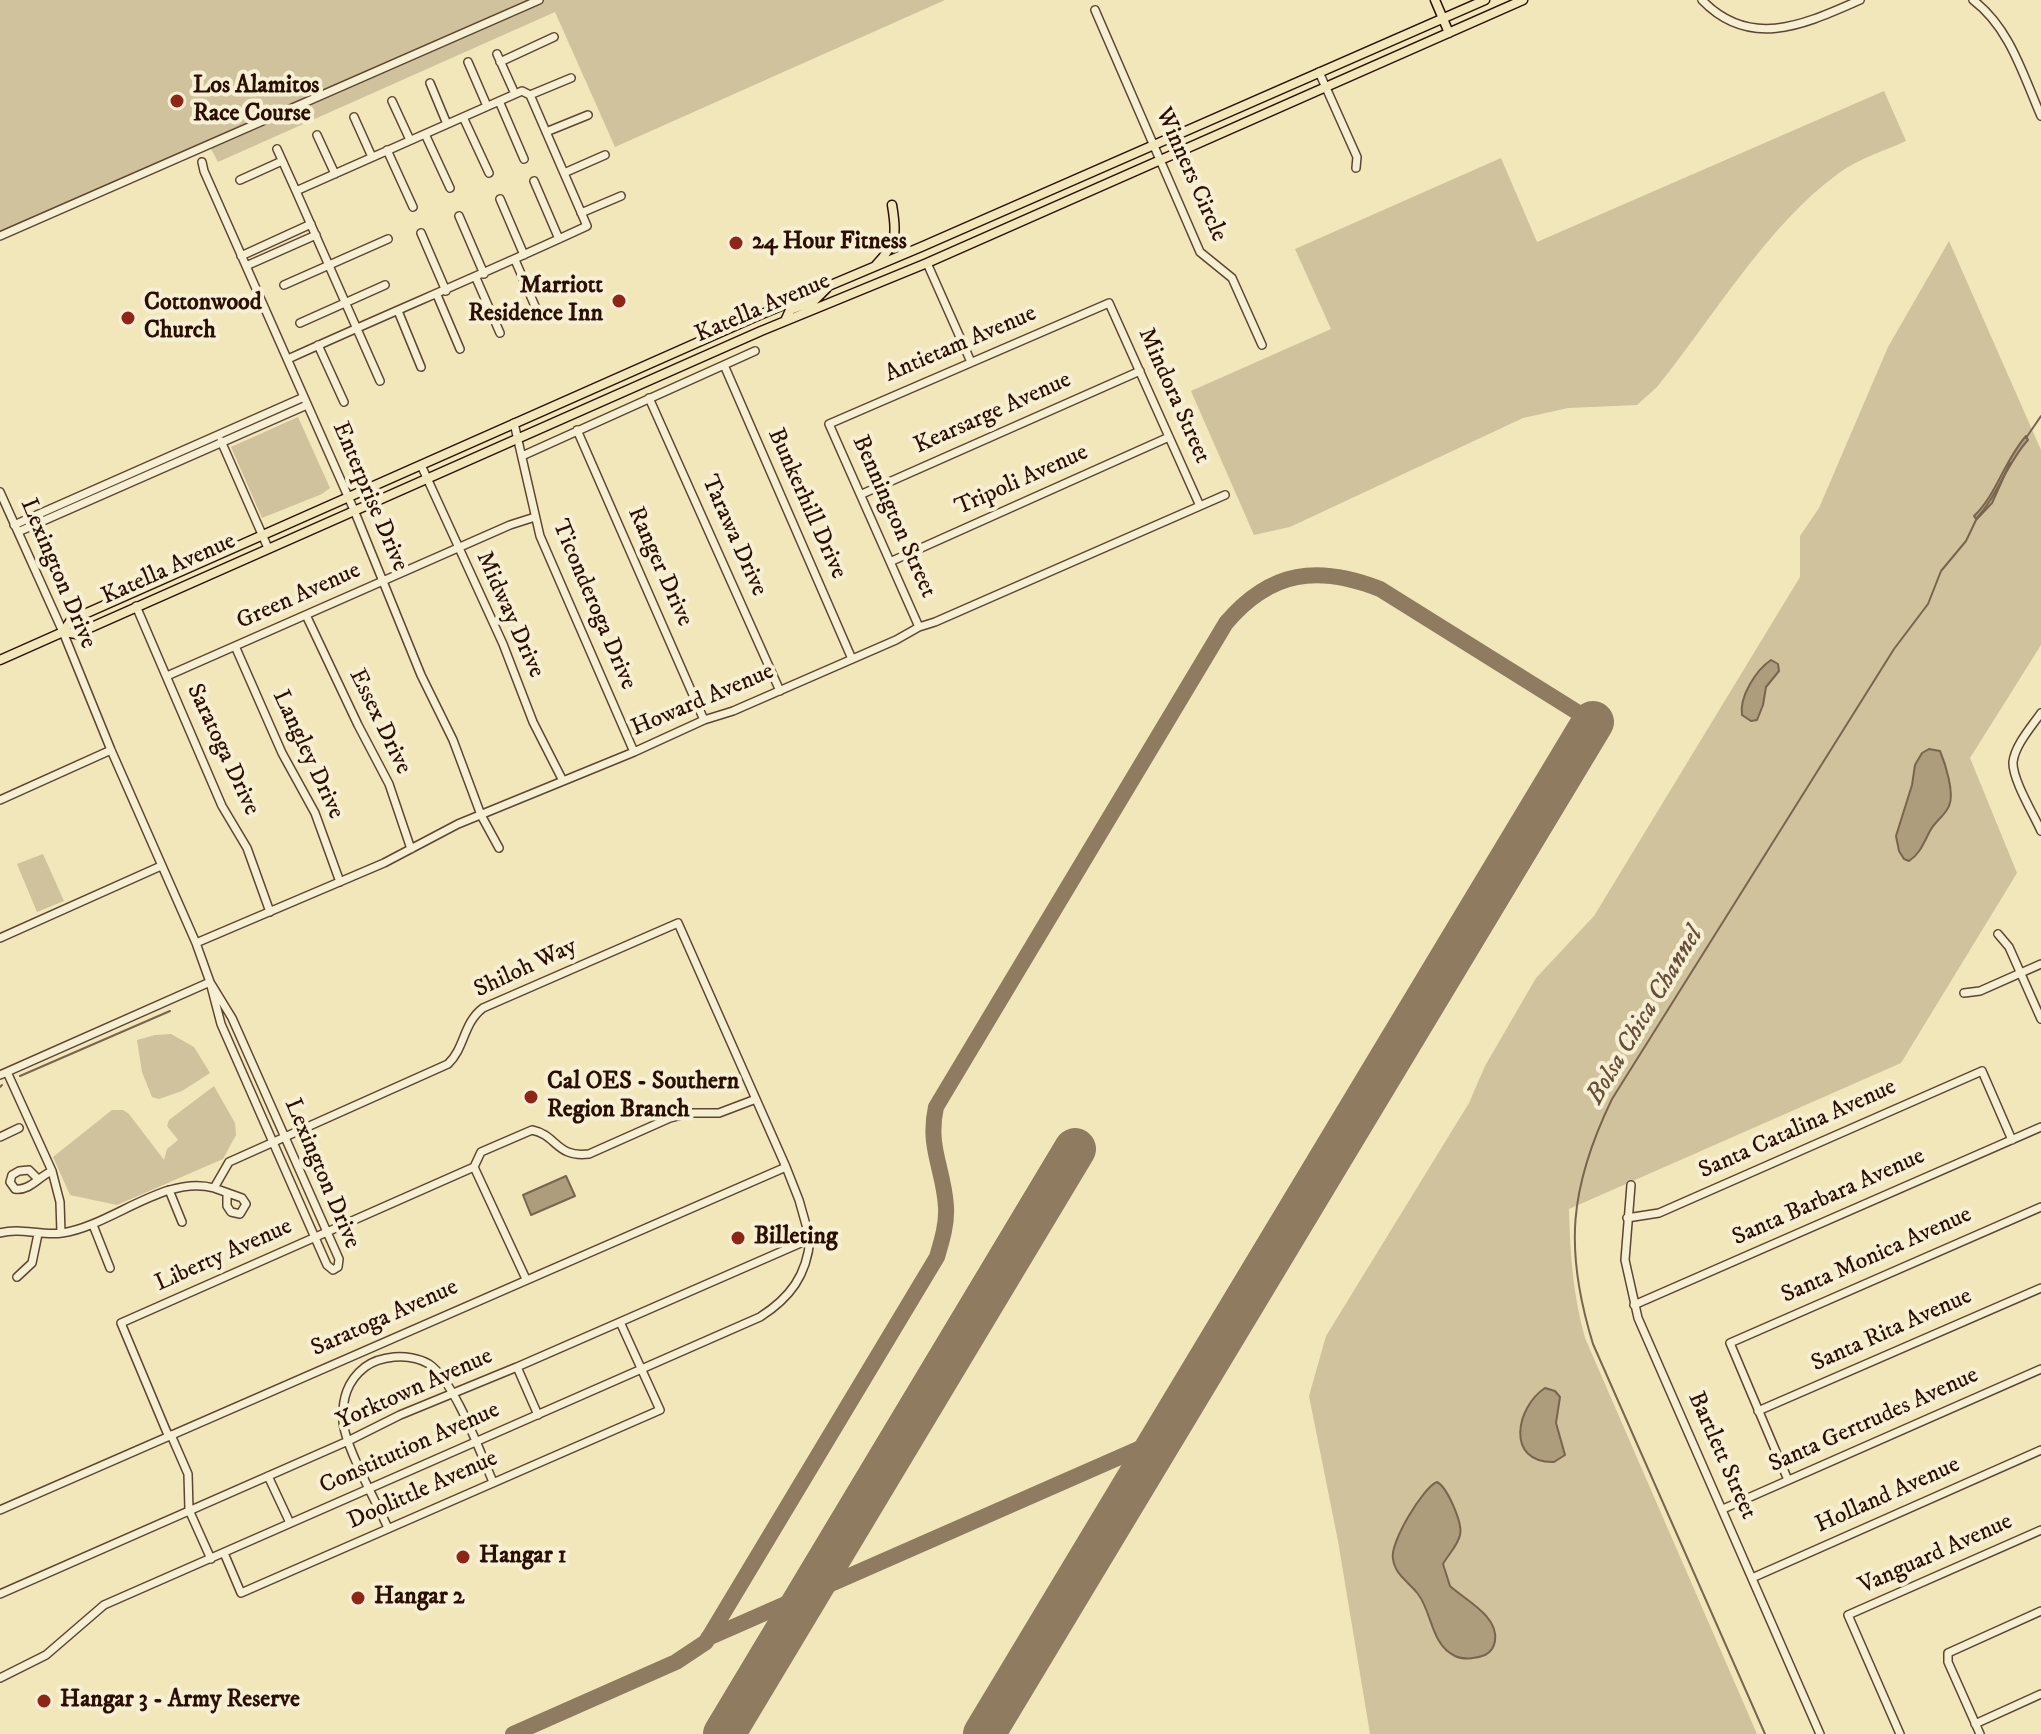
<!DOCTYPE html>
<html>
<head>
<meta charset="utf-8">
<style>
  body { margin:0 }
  canvas { display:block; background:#f2e6bb }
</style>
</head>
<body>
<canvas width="2041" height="1734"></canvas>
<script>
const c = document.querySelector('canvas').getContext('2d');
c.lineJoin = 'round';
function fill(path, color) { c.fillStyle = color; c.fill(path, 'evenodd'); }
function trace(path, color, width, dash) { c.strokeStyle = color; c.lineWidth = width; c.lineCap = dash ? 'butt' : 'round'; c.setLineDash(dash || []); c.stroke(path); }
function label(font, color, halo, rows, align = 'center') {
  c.font = font + ' "IM FELL DW Pica",serif'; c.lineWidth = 8; c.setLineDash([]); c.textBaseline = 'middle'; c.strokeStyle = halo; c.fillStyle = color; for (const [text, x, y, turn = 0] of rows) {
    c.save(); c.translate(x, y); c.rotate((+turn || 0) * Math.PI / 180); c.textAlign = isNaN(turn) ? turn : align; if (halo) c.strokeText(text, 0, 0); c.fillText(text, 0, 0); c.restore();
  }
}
fill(new Path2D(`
  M 0,0 L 945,0 L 615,147 L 555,12 L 218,162 L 210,147 L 0,239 Z
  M 1884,91 L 1906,141 C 1884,151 1858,159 1839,173 C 1769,223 1712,319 1657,387 L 1637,405 L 1568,408 L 1523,418 L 1290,527 L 1254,535 L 1191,391 L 1331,329 L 1295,249 L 1501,158 L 1537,242 Z
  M 1949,241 L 2041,450 L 2041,645 L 1970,758 L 2017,873 L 1901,1063 L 1569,1209 C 1570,1254 1573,1295 1585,1338 L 1757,1734 L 1370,1734 L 1338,1541 L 1309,1396 L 1326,1336 L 1469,1103 L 1485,1066 L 1536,978 L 1594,916 L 1800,577 L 1800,536 L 1819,508 L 1888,347 Z
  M 298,417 L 330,488 L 322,494 L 262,518 L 231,447 Z
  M 43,854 L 64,901 L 37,912 L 17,864 Z
  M 171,1034 L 194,1047 L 210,1073 L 182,1091 L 159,1099 L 152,1097 L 142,1072 L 137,1040 L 155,1035 Z
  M 214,1086 L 235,1123 L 236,1135 L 223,1159 L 117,1205 L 70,1195 L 53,1157 L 112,1110 L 123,1110 L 129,1114 L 164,1160 L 167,1149 L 178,1140 L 167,1126 L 169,1120 Z`), '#d0c29c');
const water = new Path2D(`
  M 2026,436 L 2028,440 C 2006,464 1998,496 1976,519 L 1974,516 C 1997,494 2004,461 2026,436 Z
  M 1771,660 L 1778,664 L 1779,671 L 1766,687 L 1763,705 L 1757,720 L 1751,721 L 1742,715 C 1739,697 1756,670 1771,660 Z
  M 1929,749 L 1940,751 C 1945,763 1955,793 1949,806 C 1945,816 1935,821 1930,831 C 1924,842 1920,854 1909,861 L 1904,859 L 1899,851 L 1896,836 L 1912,785 L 1915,765 L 1922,753 Z
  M 566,1176 L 575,1196 L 531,1215 L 523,1195 Z
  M 1545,1388 L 1555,1391 L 1560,1397 L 1556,1423 L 1565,1455 L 1554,1462 C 1505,1463 1516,1407 1545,1388 Z
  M 1437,1482 C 1447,1487 1463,1523 1460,1535 C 1458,1545 1448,1555 1443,1564 L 1450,1586 C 1465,1600 1499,1616 1495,1641 C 1494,1647 1491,1652 1485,1655 C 1476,1659 1463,1660 1455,1656 C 1431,1645 1432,1612 1418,1594 C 1409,1582 1395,1575 1393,1559 C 1389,1544 1423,1487 1437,1482 Z`);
fill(water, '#ae9d7d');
trace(water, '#79654d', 2);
trace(new Path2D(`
  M 2026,438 L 2041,416
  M 20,1076 L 170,1011
  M 0,1087 L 2,1085
  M 1765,1734 L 1593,1344 C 1564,1250 1569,1188 1612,1099 L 1894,649 L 1928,604 L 1941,571 L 1966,541 L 1976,520 L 1992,503 L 2010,463`), '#79654d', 2);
trace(new Path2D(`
  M 708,1638 L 1161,1439
  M 513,1734 L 676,1662 L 706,1642 L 937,1257 C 942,1240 947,1224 946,1207 C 944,1169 927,1148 936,1107 L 1226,623 C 1271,570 1318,565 1380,589 L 1593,722`), '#8e7b60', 16);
trace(new Path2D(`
  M 724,1734 L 1075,1149
  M 984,1734 L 1593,722`), '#8e7b60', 42);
const minor = new Path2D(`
  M 1702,0 C 1751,51 1807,23 1860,0
  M 1973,0 C 2010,28 2023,75 2041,116
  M 1095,10 L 1200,252 L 1232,278 L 1262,345
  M 497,54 L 515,94
  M 468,62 L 487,106
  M 500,62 L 554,37
  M 1319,72 L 1357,157 L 1356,168
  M 430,83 L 447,124
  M 530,95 L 571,78
  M 392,101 L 410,140
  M 499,101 L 524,159
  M 354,117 L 372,157
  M 463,117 L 489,173
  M 546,132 L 588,115
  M 425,134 L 450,188
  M 317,135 L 335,174
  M 277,149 L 296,191
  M 387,150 L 413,207
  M 202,162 L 204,171 L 354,510 L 421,675 L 453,740 L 481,815 L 499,848
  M 564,173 L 605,155
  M 240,180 L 282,161
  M 534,181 L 559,239
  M 500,199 L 524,255
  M 581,213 L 621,196
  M 459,216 L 484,274
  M 421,233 L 446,291
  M 0,236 L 539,0
  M 241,256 L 311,224
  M 515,260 L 538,313
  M 927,263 L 971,362
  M 246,266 L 316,235
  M 476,278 L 500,333
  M 284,285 L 388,239
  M 437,295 L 460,349
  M 398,311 L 421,367
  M 300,323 L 385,285
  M 318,345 L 344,402
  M 288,359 C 387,314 488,272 587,226 L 530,95 L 522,91 L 296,191 C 324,254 352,318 380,381
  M 724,365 L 852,659
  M 649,398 L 780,691
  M 514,423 L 540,536 L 634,752
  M 577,430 L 704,720
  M 221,441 L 268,548
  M 522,456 L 755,351
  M 421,465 L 503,644 L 533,722 L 563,781
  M 0,492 L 63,632 L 111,750 L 196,943 L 210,982 L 0,1075
  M 862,494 L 1140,371
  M 14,525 L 304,397
  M 18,532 L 307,405
  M 892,561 L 1169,437
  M 136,606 L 222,806 L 247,848 L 270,912
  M 306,615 L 358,725 L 389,784 L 411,849
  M 919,627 L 829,424 L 1109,303 L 1200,506
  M 235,646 L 282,753 L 315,813 L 340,882
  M 167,676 L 510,525 L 535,517
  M 2041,713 C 2032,726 2015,745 2013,762 C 2012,779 2034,815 2041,831
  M 0,800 L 111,750
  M 1998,934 L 2009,947 L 2041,1019
  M 0,938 L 161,866
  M 196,943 L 384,863 L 458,824 L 634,752 L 704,720 L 733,711 L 896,640 L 919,627 L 935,622 L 1225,495
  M 210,982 L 232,1018 L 339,1259 L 338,1267 L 333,1270 L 327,1265 L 221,1024 Z
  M 1964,993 L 1980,991 L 2041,964
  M 7,1072 L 52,1171 L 60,1202 L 61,1233
  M 0,1137 L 19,1128
  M 37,1178 L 29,1170 L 19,1171 L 12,1175 L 10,1182 L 15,1189 C 30,1191 38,1177 52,1171
  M 1631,1185 L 1625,1260 L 1638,1318 L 1820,1734
  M 214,1188 L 242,1198 L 246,1204 L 240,1214 L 231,1212 L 227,1206 L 227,1193
  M 169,1190 L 182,1222
  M 1627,1218 L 1659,1213 L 1982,1071 L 2012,1140
  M 93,1225 L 110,1268
  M 0,1233 C 20,1227 41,1236 62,1233 C 111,1226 165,1174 214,1188 L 229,1162 L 448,1064 C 465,1048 463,1023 483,1008 L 678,923 L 786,1167 L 799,1200 L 810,1239 L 517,1367 L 400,1415 L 348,1441 L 0,1594
  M 17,1277 L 32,1263 L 38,1234
  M 526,1279 L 474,1167 L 481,1152 L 532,1130 C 557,1135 556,1158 589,1154 L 670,1118 L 690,1113 L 719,1113 L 756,1099
  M 1634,1305 L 2041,1127
  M 517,1367 L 538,1415
  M 1758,1411 L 2041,1288
  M 168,1435 L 121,1323 L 474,1167
  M 171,1435 L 188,1474 L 189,1510 L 211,1559
  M 268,1476 L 290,1523
  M 1788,1480 L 1730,1343 L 2041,1207
  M 1723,1509 L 2041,1369
  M 0,1510 L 786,1167
  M 388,1528 C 376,1501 345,1447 343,1421 C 342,1399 347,1381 365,1367 C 373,1361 384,1358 394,1357 C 405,1356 419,1358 429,1364 C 455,1382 480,1452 493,1482
  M 224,1553 L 241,1593 L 660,1410 L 620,1322
  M 1752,1578 L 2041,1450
  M 0,1678 L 46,1655 L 104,1605 L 760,1317 C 790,1298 807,1275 810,1239
  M 1975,1724 L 2041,1694
  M 1900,1734 L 1848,1615 L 2041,1530
  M 1980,1734 L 1948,1662 L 1948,1653 L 2041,1611`);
const major = new Path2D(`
  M 1435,0 L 1449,33
  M 876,265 C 897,243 897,234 892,205
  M 785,321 L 790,310 L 814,301 L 827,288
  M 63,632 L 71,620 L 755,317 L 921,247 L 1485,0
  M 0,660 L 63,632 L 76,634 L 761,331 L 927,263 L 1523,0`);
trace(minor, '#5c4632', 10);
trace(major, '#2a1004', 11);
trace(minor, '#f7efd3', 7);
trace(major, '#f2e6bb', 8);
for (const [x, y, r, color] of [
  [177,101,8,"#8f2418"],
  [736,243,8,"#8f2418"],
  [619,301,8,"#8f2418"],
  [128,318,8,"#8f2418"],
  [531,1097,8,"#8f2418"],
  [738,1238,8,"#8f2418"],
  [463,1557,8,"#8f2418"],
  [358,1598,8,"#8f2418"],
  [44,1701,8,"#8f2418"]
]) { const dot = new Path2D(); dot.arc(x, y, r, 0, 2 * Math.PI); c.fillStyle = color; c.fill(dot); trace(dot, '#f7efd3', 3); }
label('bold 24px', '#2a1004', '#f7efd3', [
  ["Los Alamitos",193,87],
  ["Race Course",193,115],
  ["24 Hour Fitness",752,243],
  ["Marriott",603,287,"right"],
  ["Residence Inn",603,315,"right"],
  ["Cottonwood",144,304],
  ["Church",144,332],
  ["Cal OES - Southern",547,1083],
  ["Region Branch",547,1111],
  ["Billeting",754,1238],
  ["Hangar 1",479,1557],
  ["Hangar 2",374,1598],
  ["Hangar 3 - Army Reserve",60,1701]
], 'left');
label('24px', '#2a1004', '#f7efd3', [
  ["Winners Circle",1190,175,66],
  ["Katella Avenue",763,309,-23],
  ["Antietam Avenue",961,345,-23],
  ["Mindora Street",1173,396,66],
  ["Kearsarge Avenue",993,414,-24],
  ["Tripoli Avenue",1022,481,-24],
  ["Enterprise Drive",369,497,67],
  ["Bunkerhill Drive",806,504,66],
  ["Bennington Street",893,517,66],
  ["Tarawa Drive",733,536,66],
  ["Ranger Drive",659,567,66],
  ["Katella Avenue",169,570,-24],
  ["Lexington Drive",57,574,67],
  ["Green Avenue",299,597,-24],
  ["Ticonderoga Drive",593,605,67],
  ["Midway Drive",509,615,66],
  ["Howard Avenue",703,701,-23],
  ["Essex Drive",379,722,64],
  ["Saratoga Drive",222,750,65],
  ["Langley Drive",307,755,65],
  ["Shiloh Way",526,969,-25],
  ["Santa Catalina Avenue",1798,1130,-24],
  ["Lexington Drive",321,1174,67],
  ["Santa Barbara Avenue",1829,1198,-24],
  ["Liberty Avenue",224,1256,-24],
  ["Santa Monica Avenue",1877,1256,-24],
  ["Saratoga Avenue",385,1319,-24],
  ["Santa Rita Avenue",1892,1331,-24],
  ["Yorktown Avenue",415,1390,-24],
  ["Santa Gertrudes Avenue",1874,1421,-24],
  ["Constitution Avenue",410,1449,-24],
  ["Bartlett Street",1721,1456,66],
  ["Doolittle Avenue",423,1491,-24],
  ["Holland Avenue",1888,1496,-24],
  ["Vanguard Avenue",1936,1555,-24]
]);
label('italic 26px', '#654f3a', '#f7efd3', [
  ["Bolsa Chica Channel",1646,1016,-59]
]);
</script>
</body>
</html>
